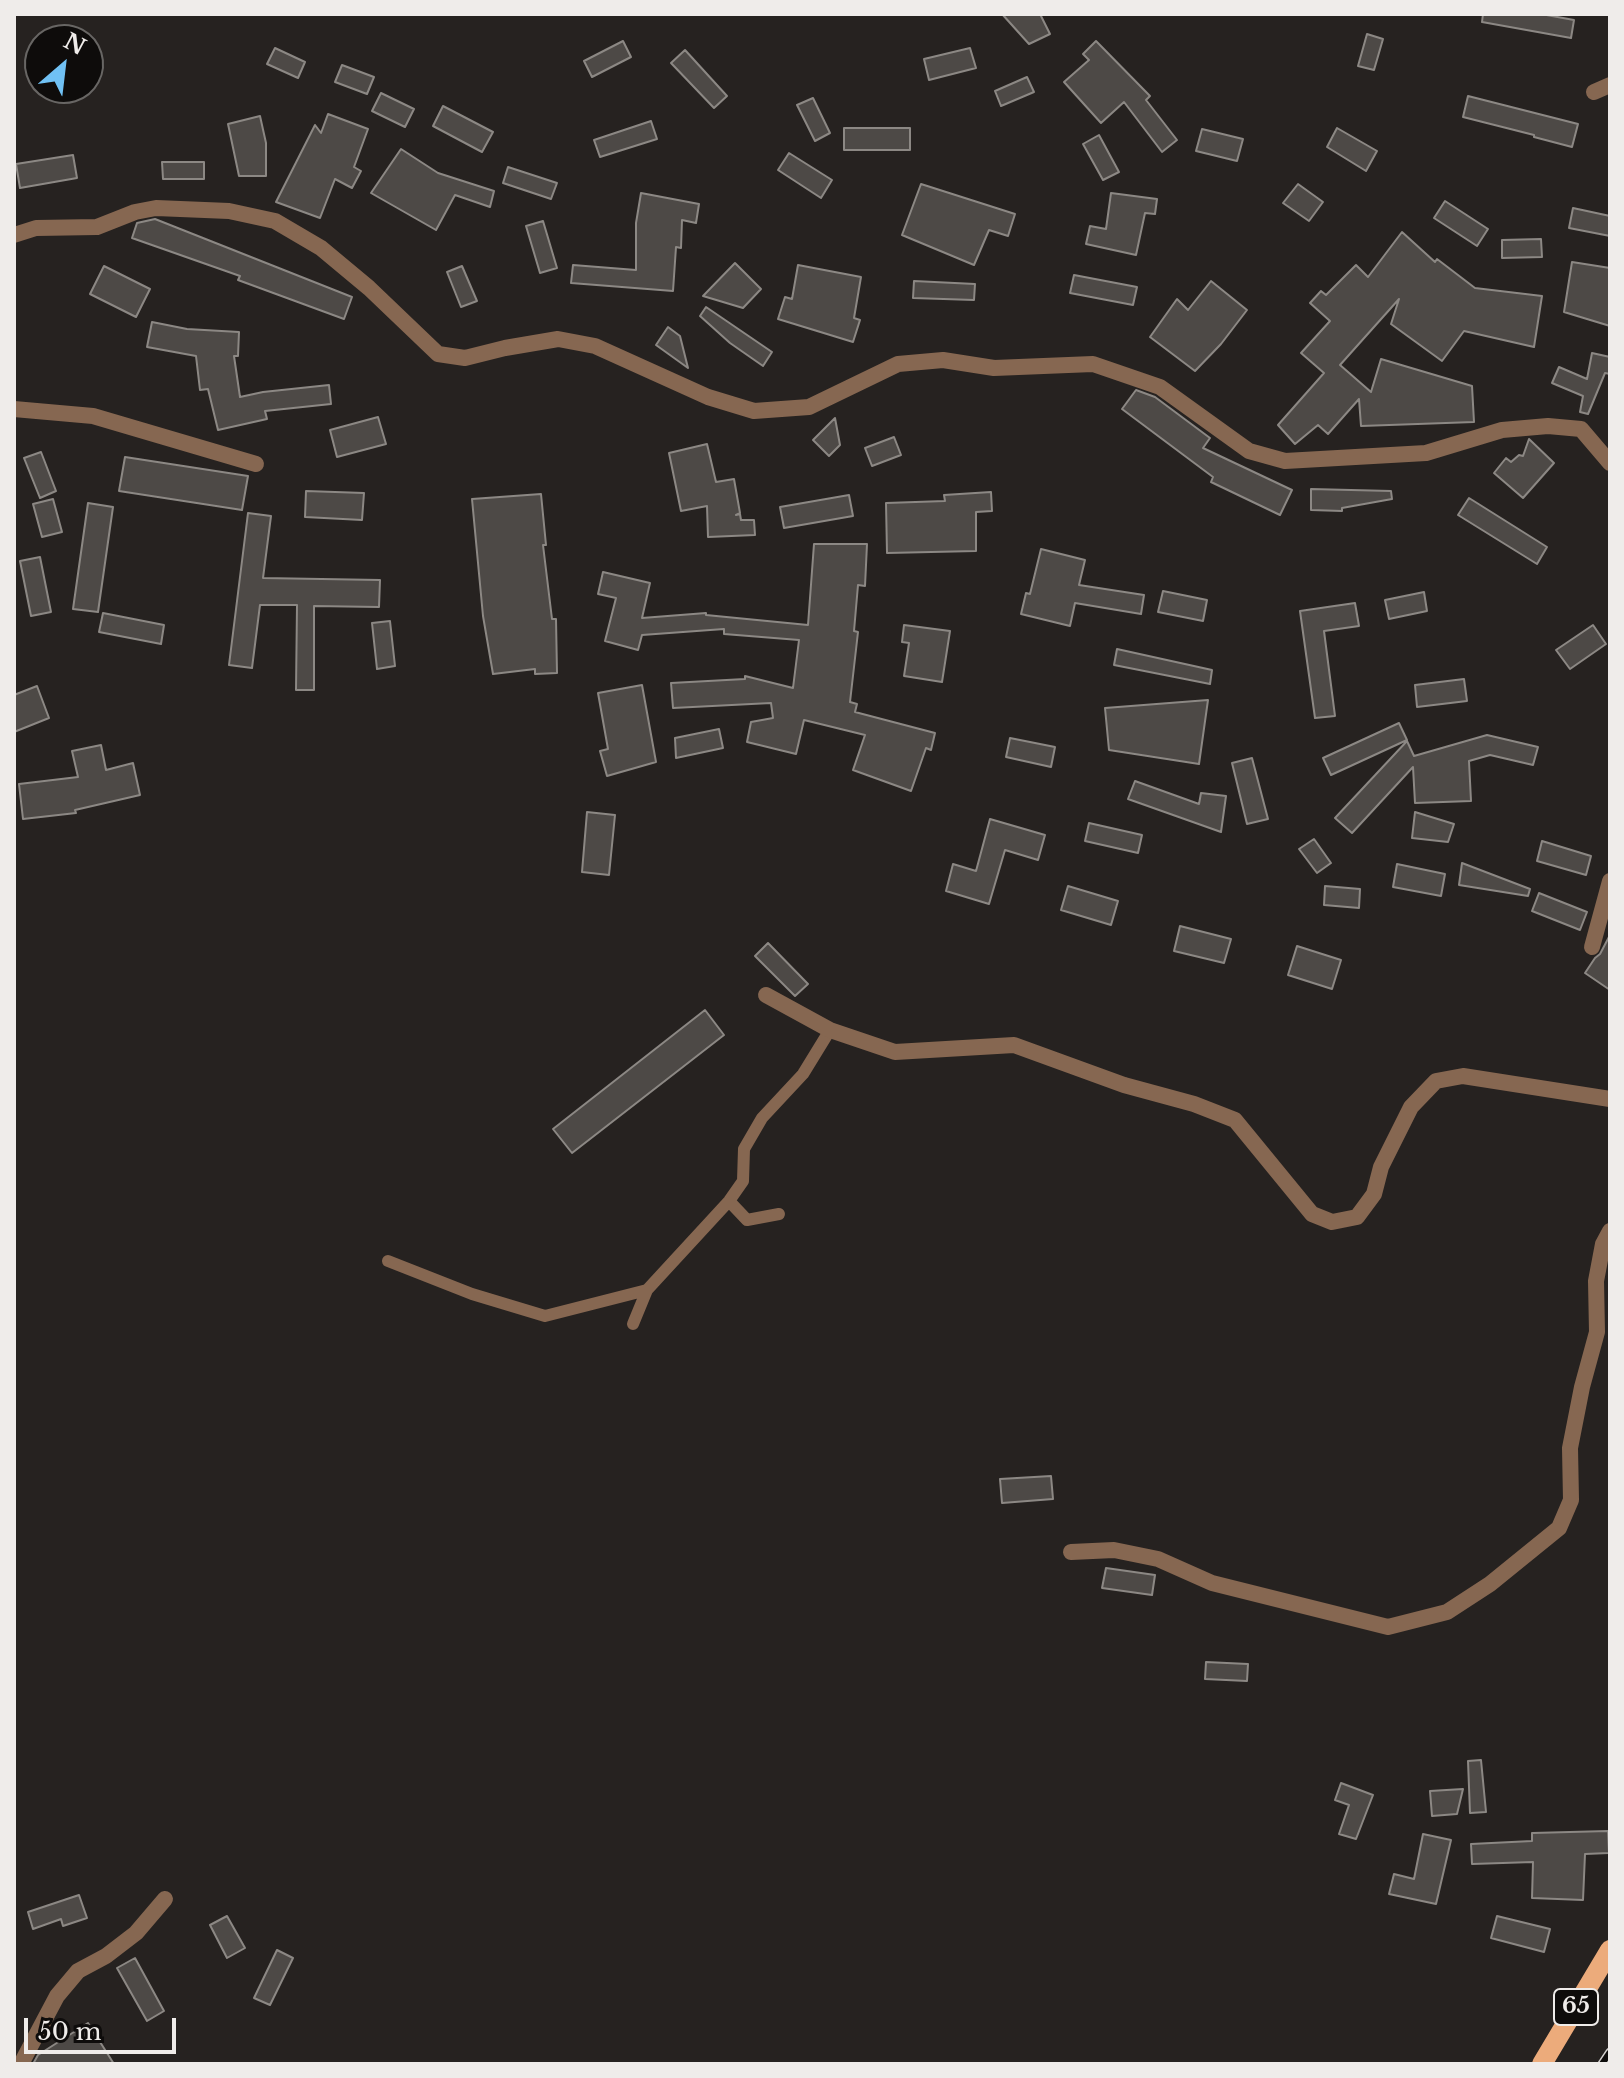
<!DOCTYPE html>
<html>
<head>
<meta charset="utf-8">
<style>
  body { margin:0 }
  #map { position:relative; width:1624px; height:2078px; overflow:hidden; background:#262220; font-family:"Libre Baskerville",serif }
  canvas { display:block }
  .frame { position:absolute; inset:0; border:16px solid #efecea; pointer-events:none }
  .north { position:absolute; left:24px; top:24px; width:80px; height:80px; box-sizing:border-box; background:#0e0c0b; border:2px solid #686664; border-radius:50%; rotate:28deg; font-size:22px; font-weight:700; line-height:32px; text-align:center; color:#efecea }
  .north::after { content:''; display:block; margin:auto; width:28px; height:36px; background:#70c1f4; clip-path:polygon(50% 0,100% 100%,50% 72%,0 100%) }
  .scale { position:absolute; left:24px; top:2018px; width:152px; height:36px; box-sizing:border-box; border:4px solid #efecea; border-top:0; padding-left:10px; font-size:24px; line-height:28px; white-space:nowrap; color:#efecea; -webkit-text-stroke:6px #0e0c0b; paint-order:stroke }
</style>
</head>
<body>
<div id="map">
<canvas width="1624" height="2078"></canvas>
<div class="frame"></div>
<div class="north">N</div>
<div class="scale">50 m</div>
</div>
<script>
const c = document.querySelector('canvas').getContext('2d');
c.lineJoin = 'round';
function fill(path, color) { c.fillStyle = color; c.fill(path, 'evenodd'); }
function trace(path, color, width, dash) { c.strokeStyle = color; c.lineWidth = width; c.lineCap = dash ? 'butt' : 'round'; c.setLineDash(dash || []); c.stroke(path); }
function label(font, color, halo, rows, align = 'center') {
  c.font = font + ' "Libre Baskerville",serif'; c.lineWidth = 6; c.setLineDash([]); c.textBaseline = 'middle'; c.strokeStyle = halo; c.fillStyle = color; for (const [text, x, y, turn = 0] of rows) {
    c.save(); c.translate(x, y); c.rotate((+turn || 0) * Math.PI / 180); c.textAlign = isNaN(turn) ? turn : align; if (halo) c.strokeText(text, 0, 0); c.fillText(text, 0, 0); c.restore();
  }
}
const building = new Path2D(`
  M 1002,14 L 1040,14 L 1050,34 L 1029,44 Z
  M 1483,14 L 1541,14 L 1574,20 L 1571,38 L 1482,22 Z
  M 1367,34 L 1383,39 L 1374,70 L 1358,66 Z
  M 623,41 L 631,57 L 592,77 L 584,61 Z
  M 1096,41 L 1150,96 L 1146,100 L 1177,140 L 1162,152 L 1124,102 L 1101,123 L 1064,82 L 1089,60 L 1083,54 Z
  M 275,48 L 305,62 L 298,78 L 267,64 Z
  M 970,48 L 976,68 L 929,80 L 924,59 Z
  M 685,50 L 727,96 L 714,108 L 671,63 Z
  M 342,65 L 374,77 L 367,94 L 335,82 Z
  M 1027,77 L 1034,92 L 1001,106 L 995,91 Z
  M 381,93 L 414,109 L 405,127 L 372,111 Z
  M 1468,96 L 1578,124 L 1572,147 L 1534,137 L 1534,135 L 1463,117 Z
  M 813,98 L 830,133 L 815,141 L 797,105 Z
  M 443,106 L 493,132 L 482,152 L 433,126 Z
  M 328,114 L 368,129 L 354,167 L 361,171 L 352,188 L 335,179 L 320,218 L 276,202 L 315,125 L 321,133 Z
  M 260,116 L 266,143 L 266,176 L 239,176 L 228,124 Z
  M 651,121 L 657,139 L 600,157 L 594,140 Z
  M 844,128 L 910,128 L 910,150 L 844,150 Z
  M 1337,128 L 1377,151 L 1366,171 L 1327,147 Z
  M 1202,129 L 1243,139 L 1237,161 L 1196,151 Z
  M 1099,135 L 1119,172 L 1103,180 L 1083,144 Z
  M 401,149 L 438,173 L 494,191 L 490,207 L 455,195 L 436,230 L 371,193 Z
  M 789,153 L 832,180 L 821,198 L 778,170 Z
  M 73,155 L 77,178 L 20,188 L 16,164 Z
  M 162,162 L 204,162 L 204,179 L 163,179 Z
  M 508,167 L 557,183 L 551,199 L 503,183 Z
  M 921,184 L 1015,214 L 1008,236 L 989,230 L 974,265 L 902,235 Z
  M 1298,184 L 1323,202 L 1309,221 L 1283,203 Z
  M 641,193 L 699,204 L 696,223 L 682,220 L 681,248 L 676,247 L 673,291 L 571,283 L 573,265 L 636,270 L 636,223 Z
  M 1111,193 L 1157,199 L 1155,214 L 1145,213 L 1136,255 L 1086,244 L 1090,226 L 1106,229 Z
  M 1445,201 L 1488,229 L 1477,246 L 1434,218 Z
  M 1573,208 L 1610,216 L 1610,236 L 1569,228 Z
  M 155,219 L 352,297 L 344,319 L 238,280 L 240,276 L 132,238 L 137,223 Z
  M 543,221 L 557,268 L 540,273 L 526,226 Z
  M 1402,232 L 1435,262 L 1437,259 L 1475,288 L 1542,296 L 1534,347 L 1464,331 L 1442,361 L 1391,324 L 1399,299 L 1340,365 L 1371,392 L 1381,359 L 1472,386 L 1474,422 L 1361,426 L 1359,399 L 1328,434 L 1318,425 L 1295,444 L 1278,425 L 1324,373 L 1301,353 L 1330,321 L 1310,303 L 1321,291 L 1326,295 L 1356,265 L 1368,277 Z
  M 1541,239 L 1542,257 L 1502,258 L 1502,240 Z
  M 1572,262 L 1610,268 L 1610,326 L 1564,312 Z
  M 735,263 L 761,289 L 743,308 L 703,296 Z
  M 798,265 L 861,277 L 854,318 L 860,320 L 853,342 L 778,319 L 785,297 L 792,299 Z
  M 104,266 L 150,289 L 136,317 L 90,294 Z
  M 462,266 L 477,301 L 461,307 L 447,272 Z
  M 1074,275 L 1137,287 L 1133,305 L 1070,293 Z
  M 914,281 L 975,284 L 974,300 L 913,298 Z
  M 1211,281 L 1247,310 L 1221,344 L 1195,371 L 1150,337 L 1177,299 L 1188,310 Z
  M 706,307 L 772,352 L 763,366 L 730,343 L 700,316 Z
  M 152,322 L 187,329 L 239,332 L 238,356 L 234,356 L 240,397 L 263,392 L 329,385 L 331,404 L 265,411 L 267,419 L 218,430 L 208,389 L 200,390 L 196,356 L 147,347 Z
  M 668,327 L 680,336 L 688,368 L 656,345 Z
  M 1592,353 L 1610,357 L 1610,374 L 1605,373 L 1588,414 L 1580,412 L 1583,396 L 1552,383 L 1559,367 L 1587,379 Z
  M 1136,390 L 1155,397 L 1210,438 L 1203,448 L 1292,490 L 1280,515 L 1211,482 L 1213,477 L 1122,409 Z
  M 378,417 L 386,444 L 337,457 L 330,430 Z
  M 835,418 L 840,445 L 829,456 L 813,440 Z
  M 894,437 L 901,455 L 872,466 L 865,448 Z
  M 1529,439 L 1554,463 L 1523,498 L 1494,473 L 1506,458 L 1511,462 L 1519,455 L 1523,456 Z
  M 707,444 L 716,482 L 734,479 L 740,513 L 736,515 L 740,514 L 741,520 L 754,520 L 755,535 L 708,537 L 707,506 L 681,511 L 669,453 Z
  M 41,452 L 56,491 L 40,498 L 24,458 Z
  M 125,457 L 248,476 L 242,510 L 119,491 Z
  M 1311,489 L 1391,491 L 1392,499 L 1342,508 L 1342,511 L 1311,510 Z
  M 306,491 L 364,493 L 362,520 L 305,517 Z
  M 991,492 L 992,511 L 976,512 L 976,551 L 887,553 L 886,503 L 945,501 L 944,495 Z
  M 541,494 L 546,545 L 543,545 L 552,619 L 556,619 L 557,673 L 535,674 L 535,669 L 493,674 L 483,616 L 472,499 Z
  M 849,495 L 853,516 L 784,528 L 780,507 Z
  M 1469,498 L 1547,547 L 1537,564 L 1458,515 Z
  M 53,499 L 62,532 L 42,537 L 33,504 Z
  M 88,503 L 113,507 L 98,612 L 73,609 Z
  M 248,513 L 271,516 L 263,578 L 380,580 L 379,607 L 314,606 L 314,690 L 296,690 L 297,605 L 260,605 L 252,668 L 229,665 Z
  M 814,544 L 867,544 L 865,586 L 858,585 L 854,631 L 858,632 L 850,702 L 857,704 L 855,712 L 935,733 L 931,750 L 926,748 L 911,791 L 853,770 L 865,735 L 804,720 L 796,754 L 747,742 L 751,722 L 773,718 L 771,703 L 673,708 L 671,683 L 745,679 L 745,676 L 793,688 L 799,640 L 724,634 L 724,629 L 642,635 L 638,650 L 605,641 L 616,598 L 598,594 L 603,572 L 650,583 L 642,618 L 706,613 L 706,615 L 808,625 Z
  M 1041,549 L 1085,560 L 1079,585 L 1144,595 L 1141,614 L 1075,603 L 1070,626 L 1021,614 L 1026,593 L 1030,594 Z
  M 40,557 L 51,612 L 31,616 L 20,561 Z
  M 1163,591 L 1207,600 L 1203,621 L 1158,612 Z
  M 1424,592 L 1427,611 L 1389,619 L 1385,600 Z
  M 1355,603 L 1359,626 L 1324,631 L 1335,716 L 1315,718 L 1300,611 Z
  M 103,613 L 164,625 L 161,644 L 99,632 Z
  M 390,621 L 395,666 L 377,669 L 372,623 Z
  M 904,625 L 950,631 L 942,682 L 904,676 L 909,643 L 902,642 Z
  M 1593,625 L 1606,644 L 1570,669 L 1556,650 Z
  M 1117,649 L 1212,670 L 1210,684 L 1114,665 Z
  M 1464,679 L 1467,701 L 1417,707 L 1415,685 Z
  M 642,685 L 656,762 L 607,776 L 600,751 L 608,749 L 598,693 Z
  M 37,686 L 49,718 L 14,732 L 14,695 Z
  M 1208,700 L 1199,764 L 1109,750 L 1105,708 Z
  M 1399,723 L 1407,740 L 1331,775 L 1323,758 Z
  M 719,729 L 723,748 L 676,758 L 675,738 Z
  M 1487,735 L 1538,747 L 1533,765 L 1490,755 L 1469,761 L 1471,801 L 1415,803 L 1413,767 L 1352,833 L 1335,818 L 1407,741 L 1414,756 Z
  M 1010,738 L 1055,747 L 1051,767 L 1006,757 Z
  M 101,745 L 106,770 L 133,763 L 140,795 L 75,810 L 76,813 L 23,819 L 19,784 L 78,777 L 72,751 Z
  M 1252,758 L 1268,819 L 1247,824 L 1232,763 Z
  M 1135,781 L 1199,804 L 1201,793 L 1226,796 L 1221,832 L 1128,799 Z
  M 587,812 L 615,815 L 609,875 L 582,872 Z
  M 1415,812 L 1454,824 L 1448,842 L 1412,838 Z
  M 990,819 L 1045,835 L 1038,860 L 1005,850 L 989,904 L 946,891 L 953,864 L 976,871 Z
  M 1089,823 L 1142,835 L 1138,853 L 1085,841 Z
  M 1314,839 L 1331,863 L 1317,873 L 1299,849 Z
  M 1542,841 L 1591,856 L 1586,875 L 1537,861 Z
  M 1462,863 L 1530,889 L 1528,896 L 1459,885 Z
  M 1397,864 L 1445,874 L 1441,896 L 1393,887 Z
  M 1068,886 L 1118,901 L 1111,925 L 1061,910 Z
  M 1325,886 L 1360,889 L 1359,908 L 1324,905 Z
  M 1539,893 L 1587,912 L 1580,930 L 1532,911 Z
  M 1180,926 L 1231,939 L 1224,963 L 1174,951 Z
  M 1610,935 L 1610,990 L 1585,973 L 1595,958 L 1600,954 Z
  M 768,943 L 808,984 L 795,996 L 755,956 Z
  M 1297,946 L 1341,960 L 1332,989 L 1288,975 Z
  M 705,1010 L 724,1035 L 572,1153 L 553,1129 Z
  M 1051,1476 L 1053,1499 L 1002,1503 L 1000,1479 Z
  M 1106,1568 L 1155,1575 L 1152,1595 L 1102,1588 Z
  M 1206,1662 L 1248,1664 L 1247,1681 L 1205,1679 Z
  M 1481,1760 L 1486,1812 L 1470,1813 L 1468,1761 Z
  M 1341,1783 L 1373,1795 L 1356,1839 L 1339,1834 L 1349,1805 L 1335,1800 Z
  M 1463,1789 L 1457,1814 L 1432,1816 L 1430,1791 Z
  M 1608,1831 L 1609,1853 L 1585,1854 L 1583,1900 L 1532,1898 L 1533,1862 L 1472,1864 L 1471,1844 L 1532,1841 L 1532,1833 Z
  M 1423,1834 L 1451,1840 L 1436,1904 L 1389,1894 L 1394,1874 L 1414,1879 Z
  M 79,1895 L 87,1918 L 63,1926 L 61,1919 L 33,1929 L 28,1912 Z
  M 227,1916 L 245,1948 L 227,1958 L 210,1925 Z
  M 1497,1916 L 1550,1929 L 1544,1952 L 1491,1938 Z
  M 277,1950 L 293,1958 L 270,2005 L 254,1998 Z
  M 135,1958 L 164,2011 L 147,2021 L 117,1968 Z
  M 88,2023 L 114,2064 L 33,2064 L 38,2055 Z`);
fill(building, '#4d4946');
trace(building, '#8c8884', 2);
trace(new Path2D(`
  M 729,1201 L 747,1220 L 779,1214
  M 388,1261 L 472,1294 L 545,1316 L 647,1290 L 729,1201 L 743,1181 L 744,1149 L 762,1118 L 803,1074 L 830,1030
  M 633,1324 L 647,1290`), '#866751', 12);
trace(new Path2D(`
  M 1594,92 L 1610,85
  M 14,235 L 36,228 L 97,227 L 135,212 L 156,208 L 229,211 L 275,221 L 321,248 L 369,288 L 438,354 L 465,358 L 505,348 L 558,339 L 595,346 L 708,397 L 754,411 L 809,407 L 898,364 L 943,360 L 994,368 L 1093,364 L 1160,387 L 1249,451 L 1285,461 L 1426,453 L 1502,430 L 1548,426 L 1581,429 L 1610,463
  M 14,409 L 93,416 L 256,464
  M 1592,947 L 1610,881
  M 766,995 L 830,1030 L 895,1052 L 1014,1045 L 1124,1085 L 1194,1104 L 1235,1120 L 1312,1214 L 1332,1222 L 1357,1217 L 1374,1194 L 1381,1167 L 1411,1107 L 1436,1081 L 1463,1076 L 1610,1099
  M 1071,1552 L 1114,1550 L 1158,1559 L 1212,1583 L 1388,1627 L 1447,1612 L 1490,1584 L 1559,1528 L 1571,1500 L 1570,1448 L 1582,1387 L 1597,1332 L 1596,1281 L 1603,1244 L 1610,1231
  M 21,2064 L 57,1996 L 78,1971 L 106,1956 L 136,1933 L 165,1899`), '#866751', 16);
trace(new Path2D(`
  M 1542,2064 L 1610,1950`), '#ecab7b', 20);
const rail = new Path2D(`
  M 1602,2064 L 1610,2052`);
trace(rail, '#d5d2d0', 9);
trace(rail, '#0e0c0b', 6, [18]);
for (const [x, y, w] of [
  [1576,2007,44]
]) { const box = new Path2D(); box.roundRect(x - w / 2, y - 18, w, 36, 6); c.fillStyle = '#0e0c0b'; c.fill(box); trace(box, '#efecea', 2); }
label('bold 22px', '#efecea', null, [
  ["65",1576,2007]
]);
</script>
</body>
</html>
